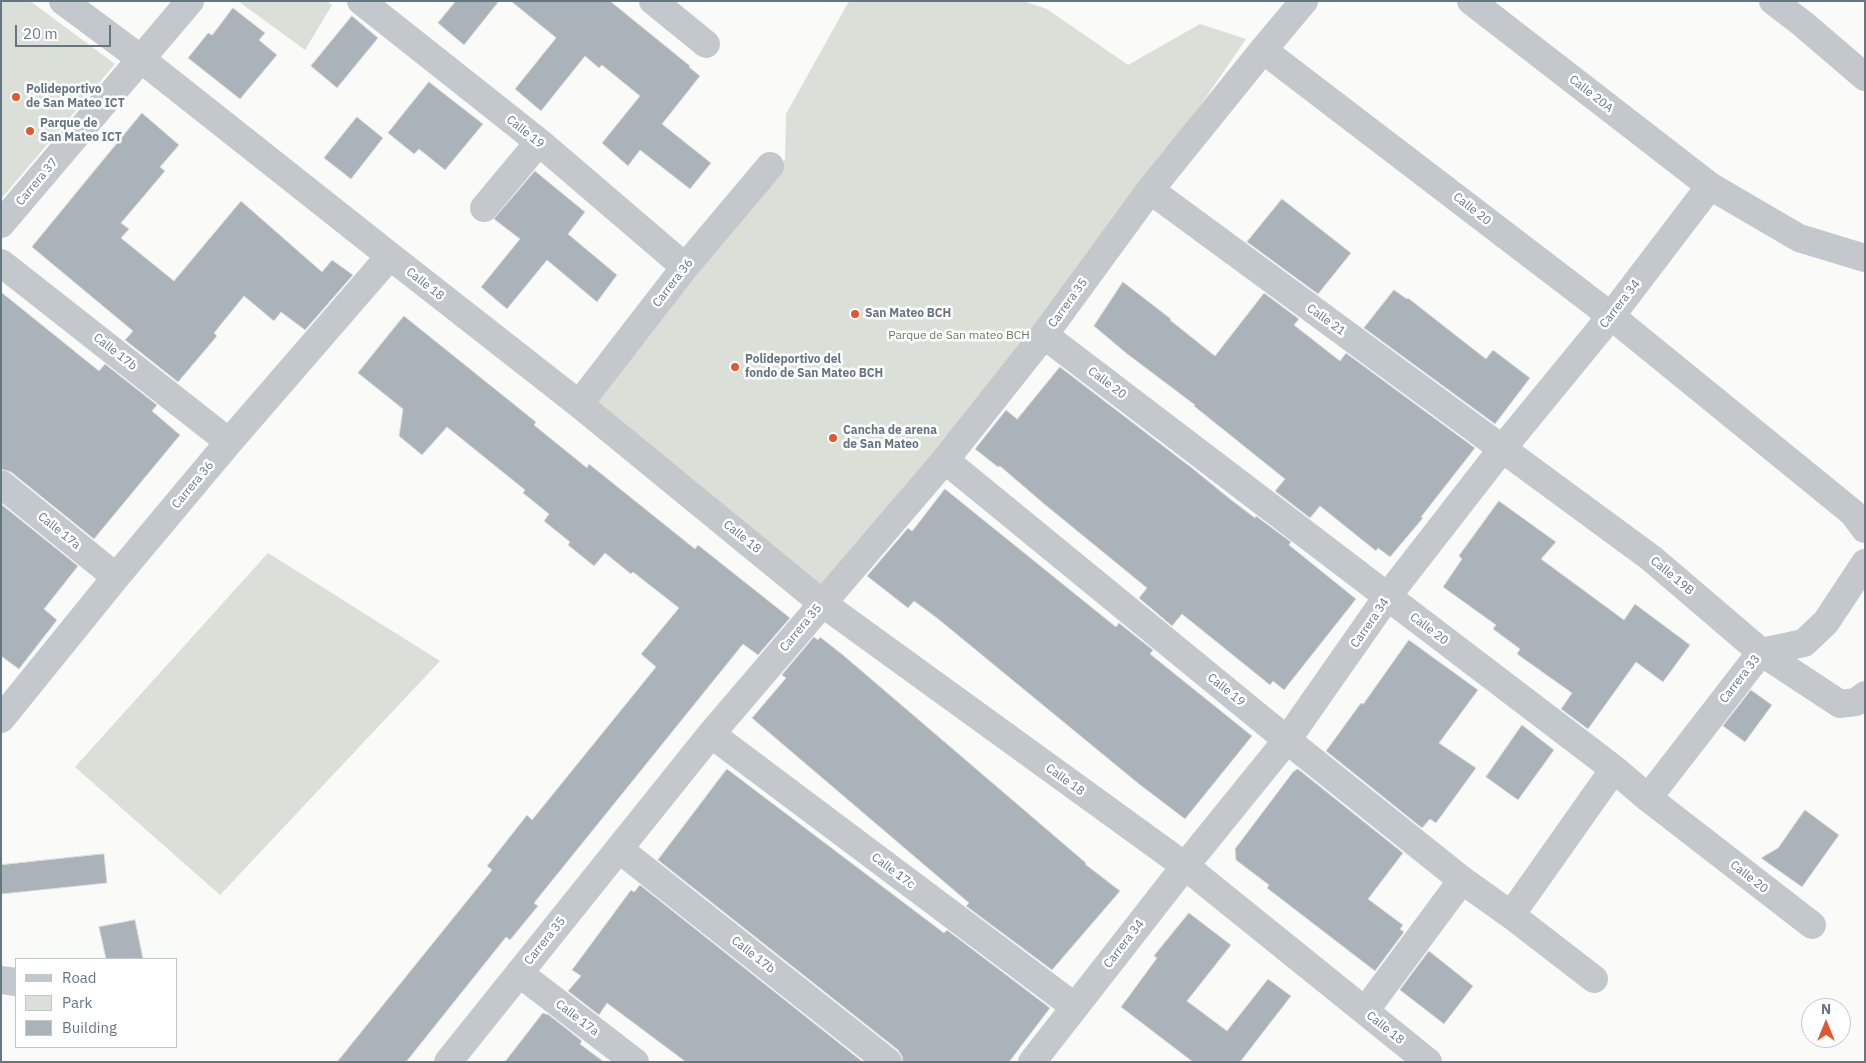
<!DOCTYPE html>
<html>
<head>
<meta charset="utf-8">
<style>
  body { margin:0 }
  #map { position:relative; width:1866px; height:1063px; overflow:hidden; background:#fafaf8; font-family:"IBM Plex Sans",sans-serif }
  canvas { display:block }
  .frame { position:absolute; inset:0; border:2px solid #657683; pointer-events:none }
  .legend { position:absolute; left:15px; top:958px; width:162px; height:90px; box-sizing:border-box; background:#fff; border:1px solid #c1c8cd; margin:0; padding:6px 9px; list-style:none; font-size:15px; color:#657683 }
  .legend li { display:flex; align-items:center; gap:10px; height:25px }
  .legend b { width:25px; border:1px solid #c1c8cd }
  .north { position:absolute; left:1801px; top:998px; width:50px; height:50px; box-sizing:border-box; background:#fff; border:1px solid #c1c8cd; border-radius:50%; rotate:0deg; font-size:14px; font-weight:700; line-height:20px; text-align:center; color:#657683 }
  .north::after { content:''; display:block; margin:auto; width:18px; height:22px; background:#e4572e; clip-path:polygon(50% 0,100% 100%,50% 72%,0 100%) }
  .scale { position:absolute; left:15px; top:25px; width:96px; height:22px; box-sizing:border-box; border:2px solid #657683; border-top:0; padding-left:6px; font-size:15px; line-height:18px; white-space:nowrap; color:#657683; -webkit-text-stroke:4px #fff; paint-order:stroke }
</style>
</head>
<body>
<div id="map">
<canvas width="1866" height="1063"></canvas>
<div class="frame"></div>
<ul class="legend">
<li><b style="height:6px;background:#c3c8cc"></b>Road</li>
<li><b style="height:14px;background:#dadfd7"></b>Park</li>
<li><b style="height:14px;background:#aab3b9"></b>Building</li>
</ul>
<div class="north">N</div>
<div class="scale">20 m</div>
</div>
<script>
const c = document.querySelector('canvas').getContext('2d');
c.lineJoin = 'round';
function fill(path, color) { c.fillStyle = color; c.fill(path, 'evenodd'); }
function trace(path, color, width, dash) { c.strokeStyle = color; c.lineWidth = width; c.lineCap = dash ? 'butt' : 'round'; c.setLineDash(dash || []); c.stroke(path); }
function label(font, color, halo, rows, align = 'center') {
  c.font = font + ' "IBM Plex Sans",sans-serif'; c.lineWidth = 5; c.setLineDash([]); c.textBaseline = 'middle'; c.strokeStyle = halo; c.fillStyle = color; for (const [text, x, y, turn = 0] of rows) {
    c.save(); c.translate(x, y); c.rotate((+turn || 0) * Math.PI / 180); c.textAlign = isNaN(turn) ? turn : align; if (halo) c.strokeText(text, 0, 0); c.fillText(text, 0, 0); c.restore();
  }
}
fill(new Path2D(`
  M 1,1 L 30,1 L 115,64 L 1,199 Z
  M 238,1 L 327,1 L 332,5 L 305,50 Z
  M 849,1 L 1023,1 L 1047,9 L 1128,65 L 1200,24 L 1246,39 L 1144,187 L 971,411 L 821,592 L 592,404 L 737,225 L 785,159 L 786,114 Z
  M 268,553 L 440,661 L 220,895 L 75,767 Z`), '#dadfd7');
const building = new Path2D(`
  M 456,1 L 499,1 L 464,45 L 438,23 Z
  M 511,1 L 610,1 L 690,66 L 689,67 L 700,76 L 662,124 L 711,163 L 690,189 L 640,150 L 628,166 L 602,143 L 640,96 L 602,65 L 599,68 L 585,56 L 541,111 L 515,89 L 556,38 Z
  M 233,8 L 265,33 L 259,40 L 277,55 L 240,99 L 188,58 L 208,33 L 212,35 Z
  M 352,16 L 378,38 L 337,88 L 311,66 Z
  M 429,82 L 483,124 L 445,170 L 419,149 L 414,154 L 388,133 Z
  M 142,113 L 179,145 L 160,167 L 165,171 L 121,223 L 129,229 L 121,238 L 174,281 L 241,201 L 322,272 L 332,260 L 353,275 L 305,330 L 281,312 L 274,321 L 244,296 L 214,333 L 217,336 L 178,382 L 125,340 L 133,331 L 32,247 Z
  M 357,117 L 383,138 L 351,179 L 324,158 Z
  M 535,171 L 585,212 L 568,234 L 617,275 L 597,302 L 547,260 L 507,309 L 481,287 L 520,239 L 494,219 Z
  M 1282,199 L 1351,253 L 1318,294 L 1247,242 Z
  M 1123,282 L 1171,319 L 1170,320 L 1215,356 L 1264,293 L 1299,319 L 1294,325 L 1340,361 L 1346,353 L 1475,448 L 1421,517 L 1423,518 L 1390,557 L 1378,548 L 1376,551 L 1320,506 L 1310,518 L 1275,491 L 1285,479 L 1194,406 L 1195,405 L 1126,353 L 1094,326 Z
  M 1394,290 L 1407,299 L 1408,298 L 1486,359 L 1493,350 L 1530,378 L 1495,424 L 1364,328 Z
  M 1,292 L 99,371 L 105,364 L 157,405 L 152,411 L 180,435 L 94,539 L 11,472 L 1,469 Z
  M 404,316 L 536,422 L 534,425 L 587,468 L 589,464 L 695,549 L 698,545 L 790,618 L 758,655 L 743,644 L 534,903 L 538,906 L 510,940 L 506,937 L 406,1062 L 337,1062 L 492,870 L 487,866 L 527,815 L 532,820 L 656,667 L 641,654 L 679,608 L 633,572 L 631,574 L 605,553 L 594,566 L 568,545 L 570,542 L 544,521 L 549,514 L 523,493 L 525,490 L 447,427 L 422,455 L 399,436 L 403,409 L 358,373 Z
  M 1060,367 L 1192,468 L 1230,499 L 1255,518 L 1256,516 L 1291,542 L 1289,545 L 1356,599 L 1284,690 L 1273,681 L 1270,685 L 1182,614 L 1172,626 L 1139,598 L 1147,588 L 1043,503 L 1000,466 L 998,467 L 975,449 L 1006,410 L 1017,419 Z
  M 945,489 L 1116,627 L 1119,623 L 1153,650 L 1150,654 L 1252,736 L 1185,819 L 1139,784 L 937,618 L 914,601 L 908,608 L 867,576 L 908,528 L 912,531 Z
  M 1499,501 L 1556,542 L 1541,559 L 1624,620 L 1635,604 L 1690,645 L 1663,682 L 1636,662 L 1588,729 L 1561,709 L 1572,693 L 1517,654 L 1520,649 L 1493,629 L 1496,625 L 1443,587 L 1462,559 L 1459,556 Z
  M 1,504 L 78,566 L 44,609 L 57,620 L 19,669 L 1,656 Z
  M 814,637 L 818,640 L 820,637 L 843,655 L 1086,863 L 1085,864 L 1120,891 L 1052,970 L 966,906 L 969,903 L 752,718 L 786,678 L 782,675 Z
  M 1409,640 L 1478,690 L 1439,743 L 1476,768 L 1436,823 L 1430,819 L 1422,828 L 1326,751 L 1361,703 L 1363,704 Z
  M 1751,690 L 1772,705 L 1745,742 L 1723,726 Z
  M 1522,725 L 1554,750 L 1518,800 L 1486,777 Z
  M 727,769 L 944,933 L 947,930 L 1050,1008 L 1009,1062 L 903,1062 L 902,1056 L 898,1050 L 658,860 Z
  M 1298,769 L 1403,853 L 1368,899 L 1403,925 L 1400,929 L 1404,932 L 1375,971 L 1267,888 L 1269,885 L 1236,860 L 1235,849 L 1293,772 Z
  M 1805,810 L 1839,835 L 1802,887 L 1761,858 L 1778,848 Z
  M 104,854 L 107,883 L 1,894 L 1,865 Z
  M 640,885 L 863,1062 L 686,1062 L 607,1003 L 599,1015 L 568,991 L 581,976 L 572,970 L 631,890 L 634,892 Z
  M 1189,913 L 1231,945 L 1187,1001 L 1227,1031 L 1268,979 L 1291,996 L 1240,1062 L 1193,1062 L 1121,1007 L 1157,958 L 1154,956 Z
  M 135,920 L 143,959 L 106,959 L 99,927 Z
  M 1429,951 L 1473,986 L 1444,1024 L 1400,990 Z
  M 543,1013 L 549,1015 L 582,1041 L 580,1044 L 604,1062 L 505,1062 Z`);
fill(building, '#aab3b9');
trace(building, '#dcdcda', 1);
trace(new Path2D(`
  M 63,1 L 141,59 L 390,256 L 579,404 L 822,603 L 1185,866 L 1428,1062
  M 361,1 L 539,142 L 685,267
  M 653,1 L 706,44
  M 1304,1 L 1263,50 L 1611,316 L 1853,513 L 1865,529
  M 1471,1 L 1710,186 L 1799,238 L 1865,258
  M 1773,1 L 1803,24 L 1865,77
  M 1150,190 L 1651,558 L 1761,652 L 1840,704 L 1856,702 L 1865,695
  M 484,208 L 539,142
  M 1,224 L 190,1
  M 1,263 L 229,442
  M 1044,335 L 1614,769 L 1648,798 L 1812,925
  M 579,404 L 685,267 L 770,166
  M 945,460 L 1287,740 L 1462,880 L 1511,915 L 1594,979
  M 1,484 L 116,577
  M 1,719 L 116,577 L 229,442 L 390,256
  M 711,734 L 1075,1007
  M 1648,798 L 1761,652 L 1804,643 L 1826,622 L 1865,563
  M 619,849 L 888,1062
  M 1511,915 L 1614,769
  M 519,973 L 635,1062
  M 1,980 L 16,982
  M 1365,1011 L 1462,880
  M 448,1062 L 711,734 L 945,460 L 1044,335 L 1150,190 L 1263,50
  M 1032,1062 L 1185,866 L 1287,740 L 1387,597 L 1502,449 L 1611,316 L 1710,186`), '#c3c8cc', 28);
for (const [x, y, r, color] of [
  [16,97,5,"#e4572e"],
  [30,131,5,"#e4572e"],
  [855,314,5,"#e4572e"],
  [735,367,5,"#e4572e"],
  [833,438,5,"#e4572e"]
]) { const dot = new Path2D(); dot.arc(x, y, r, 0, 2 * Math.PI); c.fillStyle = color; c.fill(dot); trace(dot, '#fff', 2); }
label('bold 12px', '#657683', '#fff', [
  ["Polideportivo",26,90],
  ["de San Mateo ICT",26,104],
  ["Parque de",40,124],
  ["San Mateo ICT",40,138],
  ["San Mateo BCH",865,314],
  ["Polideportivo del",745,360],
  ["fondo de San Mateo BCH",745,374],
  ["Cancha de arena",843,431],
  ["de San Mateo",843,445]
], 'left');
label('12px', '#657683', '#fff', [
  ["Calle 20A",1591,94,38],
  ["Calle 19",525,132,39],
  ["Carrera 37",37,182,-50],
  ["Calle 20",1472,209,38],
  ["Carrera 36",673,283,-52],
  ["Calle 18",425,284,38],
  ["Carrera 35",1068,303,-54],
  ["Carrera 34",1620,304,-52],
  ["Calle 21",1326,320,36],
  ["Calle 17b",115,352,38],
  ["Calle 20",1107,383,37],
  ["Carrera 36",193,485,-50],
  ["Calle 17a",59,531,39],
  ["Calle 18",742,537,39],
  ["Calle 19B",1672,576,40],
  ["Carrera 34",1370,623,-55],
  ["Carrera 35",801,628,-50],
  ["Calle 20",1429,629,37],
  ["Carrera 33",1740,679,-52],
  ["Calle 19",1226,690,39],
  ["Calle 18",1065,780,36],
  ["Calle 17c",893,871,37],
  ["Calle 20",1749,877,38],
  ["Carrera 35",545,941,-51],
  ["Carrera 34",1124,944,-52],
  ["Calle 17b",753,955,38],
  ["Calle 17a",577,1018,37],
  ["Calle 18",1385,1028,39]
]);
label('12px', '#687a64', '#fff', [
  ["Parque de San mateo BCH",959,336]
]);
</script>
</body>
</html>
